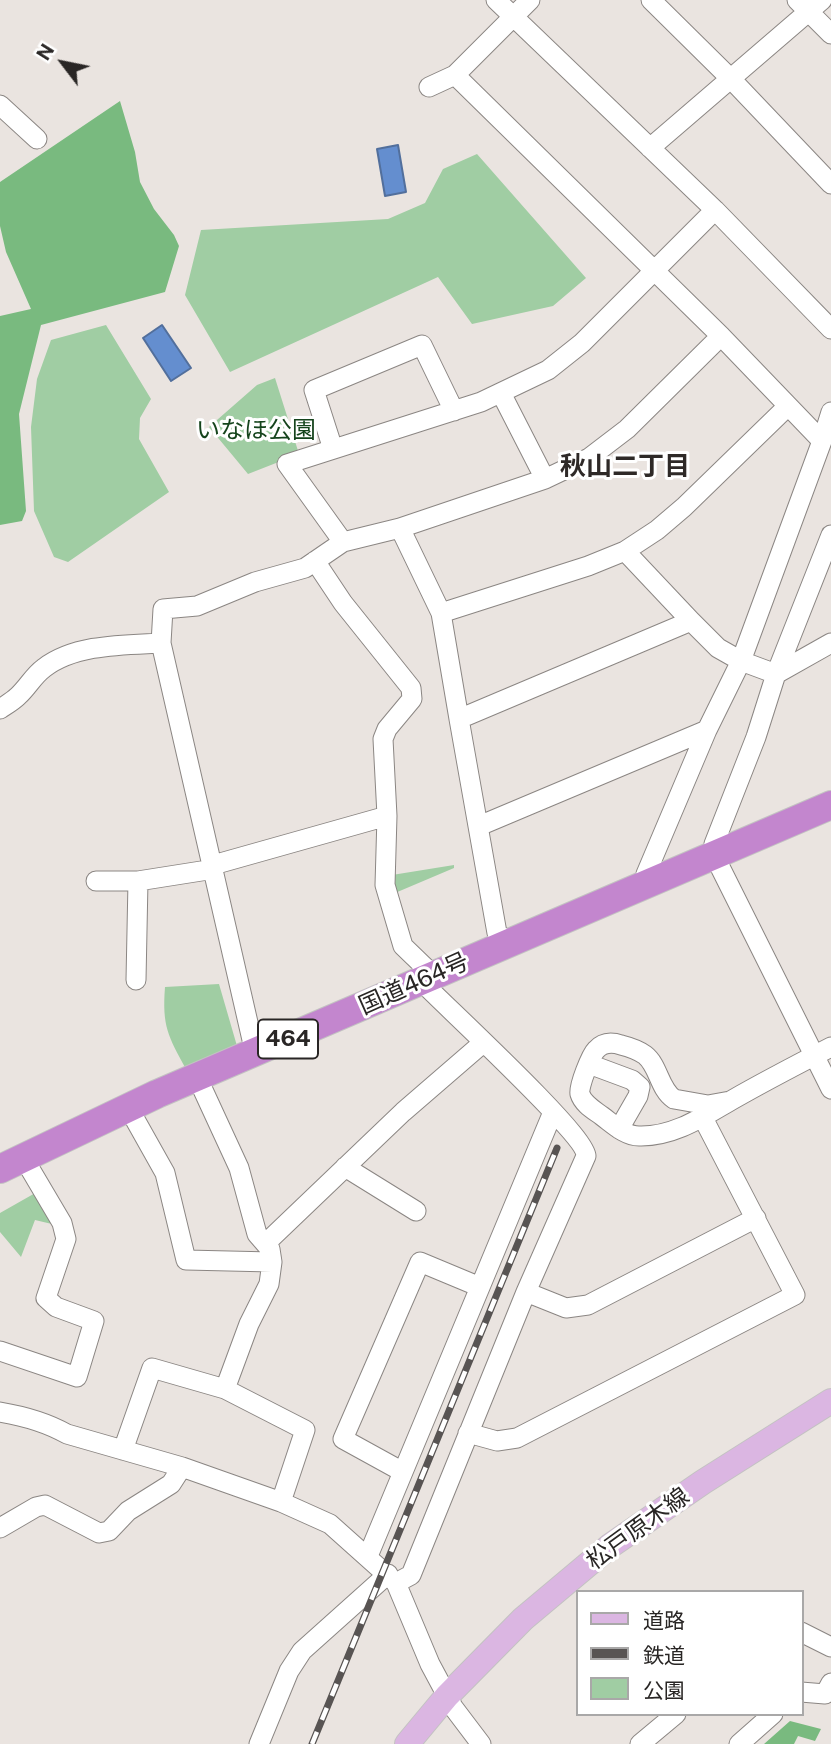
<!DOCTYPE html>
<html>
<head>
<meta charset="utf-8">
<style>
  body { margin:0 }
  #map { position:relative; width:831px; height:1744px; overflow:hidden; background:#eae4e0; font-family:"Public Sans","Noto Sans JP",sans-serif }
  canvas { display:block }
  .legend { position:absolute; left:576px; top:1590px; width:228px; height:126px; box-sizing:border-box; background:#fff; border:2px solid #a9a8a8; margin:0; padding:9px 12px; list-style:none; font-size:21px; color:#292625 }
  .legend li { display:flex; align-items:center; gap:14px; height:35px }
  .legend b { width:35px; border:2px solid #a9a8a8 }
  .north { position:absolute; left:28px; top:28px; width:70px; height:70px; -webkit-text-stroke:5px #fff; paint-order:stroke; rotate:302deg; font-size:19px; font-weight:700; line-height:28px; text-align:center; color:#292625 }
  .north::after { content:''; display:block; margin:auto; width:24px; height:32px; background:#292625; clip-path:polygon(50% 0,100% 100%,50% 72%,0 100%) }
</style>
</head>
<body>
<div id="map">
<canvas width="831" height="1744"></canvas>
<ul class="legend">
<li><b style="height:9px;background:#dbb6e2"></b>道路</li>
<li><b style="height:9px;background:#585453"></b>鉄道</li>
<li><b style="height:19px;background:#a0cda3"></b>公園</li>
</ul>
<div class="north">N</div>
</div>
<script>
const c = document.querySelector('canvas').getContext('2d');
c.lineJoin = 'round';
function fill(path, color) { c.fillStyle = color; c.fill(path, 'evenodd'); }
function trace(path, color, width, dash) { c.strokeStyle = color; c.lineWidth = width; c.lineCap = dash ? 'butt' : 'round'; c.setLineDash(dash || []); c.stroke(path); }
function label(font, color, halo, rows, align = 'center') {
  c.font = font + ' "Public Sans","Noto Sans JP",sans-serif'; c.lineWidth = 6; c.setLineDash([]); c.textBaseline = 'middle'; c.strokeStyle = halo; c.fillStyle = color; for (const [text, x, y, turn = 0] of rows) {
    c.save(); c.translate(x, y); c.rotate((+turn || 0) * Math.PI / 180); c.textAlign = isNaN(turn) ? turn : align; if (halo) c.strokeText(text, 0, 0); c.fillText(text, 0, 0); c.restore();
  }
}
fill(new Path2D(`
  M 477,154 L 586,278 L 553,306 L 472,324 L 438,277 L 230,372 L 185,295 L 201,230 L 388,219 L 425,203 L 443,169 Z
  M 106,325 L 151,399 L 140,418 L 139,439 L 169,492 L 68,562 L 54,557 L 34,511 L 31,427 L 37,379 L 51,340 Z
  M 275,378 L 299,454 L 248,474 L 209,427 L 257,385 Z
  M 454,865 L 454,868 L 395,893 L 392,875 Z
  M 219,984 L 237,1046 L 186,1069 C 168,1036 162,1026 165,987 Z
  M 37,1192 L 56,1225 L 35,1220 L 21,1257 L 0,1232 L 0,1213 Z`), '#a0cda3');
fill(new Path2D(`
  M 120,101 L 135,152 L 140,182 L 154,209 L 174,235 L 179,246 L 165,292 L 41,325 L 19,414 L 26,511 L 22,521 L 0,525 L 0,316 L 31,309 L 6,252 L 0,226 L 0,182 Z
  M 790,1721 L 821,1729 L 815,1741 L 798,1736 L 794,1744 L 764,1744 Z`), '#79ba7f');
const water = new Path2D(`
  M 398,145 L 406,192 L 385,196 L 377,149 Z
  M 162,325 L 191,368 L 171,381 L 143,338 Z`);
fill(water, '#648ecf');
trace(water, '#526f9c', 2);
const minor = new Path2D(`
  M 496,0 L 715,210 L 831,329
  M 651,0 L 732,80 L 831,184
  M 797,0 L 831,34
  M 455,75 L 721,336 L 822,441 L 831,412
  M 429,87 L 455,75 L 530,0
  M 0,105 L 37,139
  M 650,148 L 822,0
  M 501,393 L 545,479
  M 333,449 L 314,390 L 422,345 L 454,411
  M 400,528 L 441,613 L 459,719 L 691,621 L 718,648 L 741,661 L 822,441
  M 343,542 L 287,464 L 481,402 L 548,370 L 582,343 L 715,210
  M 625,551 L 691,621
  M 315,561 L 343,603 L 411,688 L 412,699 L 387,729 L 383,739 L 387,816 L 385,885 L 403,946 L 433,975
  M 441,613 L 588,566 L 625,551 L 657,530 L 684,507 L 788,406
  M 0,709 C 6,705 13,701 18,696 C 28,687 33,676 44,668 C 75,644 124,645 161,643
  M 459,719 L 497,933 L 508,942
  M 479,826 L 707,730 L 741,661 L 776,674 L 831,643
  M 714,844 L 756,737 L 776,674 L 831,535
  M 714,855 L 831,1089
  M 213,865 L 387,816
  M 646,874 L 707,730
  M 96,881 L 138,881 L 214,869
  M 136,980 L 138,881
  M 255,1053 L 161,643 L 163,609 L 197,606 L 255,582 L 305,568 L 343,542 L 400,528 L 545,479 L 589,458 L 627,429 L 721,336
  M 589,1064 L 632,1080 L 640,1087 L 638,1096 L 619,1129
  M 197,1077 L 239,1168 L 257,1234 L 270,1249 L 272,1262 L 269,1284 L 249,1324 L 225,1389 L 305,1430 L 281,1502
  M 730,1101 L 708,1105 L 674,1099 C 659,1089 659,1066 645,1055 C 638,1050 629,1047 621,1045 C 612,1042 603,1042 596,1050 C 591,1055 578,1087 580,1094 C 583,1104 594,1110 602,1116 C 613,1124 625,1136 639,1136 C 674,1137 704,1116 732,1100 C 765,1081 798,1064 831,1047
  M 131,1105 L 133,1116 L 165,1173 L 186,1260 L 272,1262
  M 345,1167 L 416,1211
  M 266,1243 L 403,1112 L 484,1042
  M 526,1292 L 566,1308 L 588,1305 L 756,1218
  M 0,1351 L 77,1377 L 94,1321 L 56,1307 L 46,1298 L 66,1239 L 62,1223 L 23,1157
  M 0,1412 C 24,1416 46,1422 67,1434 L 182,1467 L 281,1502 L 330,1524 L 396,1583 L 430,1664 L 453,1707 L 481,1744
  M 468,1433 L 497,1441 L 517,1438 L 795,1295 L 703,1118
  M 123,1450 L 152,1368 L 225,1389
  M 403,1472 L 343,1439 L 420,1262 L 480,1287
  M 0,1528 L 36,1507 L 45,1505 L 99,1533 L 109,1531 L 128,1511 L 171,1484 L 182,1467
  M 368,1556 L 553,1112
  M 396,1583 L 411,1575 L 526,1292 L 586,1156 C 586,1135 445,1006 421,981
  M 801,1632 L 831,1647
  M 801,1692 L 825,1694 L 831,1683
  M 259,1744 L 289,1671 L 302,1651 L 388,1574
  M 640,1744 L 676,1714
  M 739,1744 L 773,1714`);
const major = new Path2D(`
  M 407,1744 L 447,1696 L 523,1619 L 610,1546 L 703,1482 L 831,1401`);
const highway = new Path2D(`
  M 0,1169 L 157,1094 L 831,805`);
trace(minor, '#8b8683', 21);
trace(major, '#c3c2c2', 26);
trace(highway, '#c3c2c2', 30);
trace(minor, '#fff', 19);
trace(major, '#dbb6e2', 24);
trace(highway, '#c386ce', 28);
const rail = new Path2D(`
  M 312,1744 L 557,1148`);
trace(rail, '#585453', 7);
trace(rail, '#fff', 4.5, [13]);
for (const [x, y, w] of [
  [288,1039,60]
]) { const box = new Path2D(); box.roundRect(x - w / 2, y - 19.5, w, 39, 5); c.fillStyle = '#fff'; c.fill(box); trace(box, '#292625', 2); }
label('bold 23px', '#292625', null, [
  ["464",288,1039]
]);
label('24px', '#15441c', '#fff', [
  ["いなほ公園",256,431]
]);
label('24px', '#292625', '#fff', [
  ["国道464号",414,984,-24],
  ["松戸原木線",638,1529,-36]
]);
label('bold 26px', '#2e2927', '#fff', [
  ["秋山二丁目",625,467]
]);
</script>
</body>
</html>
